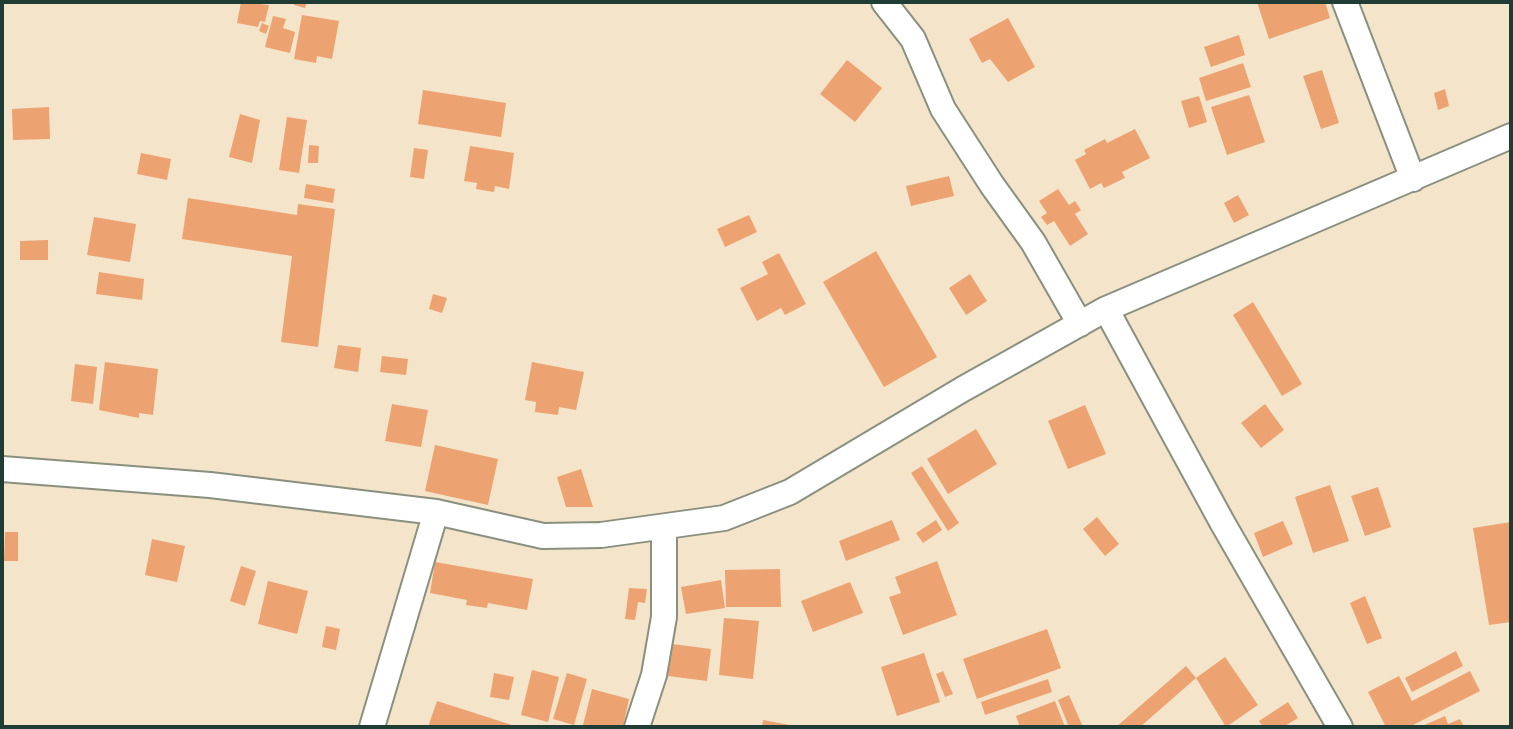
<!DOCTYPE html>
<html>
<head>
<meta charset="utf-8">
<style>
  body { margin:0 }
  #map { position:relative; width:1513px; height:729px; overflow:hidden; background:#f3e4ca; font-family:"Gentium Book Plus",serif }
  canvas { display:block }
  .frame { position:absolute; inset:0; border:4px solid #1f3d34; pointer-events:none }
</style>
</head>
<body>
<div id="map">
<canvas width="1513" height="729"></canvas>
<div class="frame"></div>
</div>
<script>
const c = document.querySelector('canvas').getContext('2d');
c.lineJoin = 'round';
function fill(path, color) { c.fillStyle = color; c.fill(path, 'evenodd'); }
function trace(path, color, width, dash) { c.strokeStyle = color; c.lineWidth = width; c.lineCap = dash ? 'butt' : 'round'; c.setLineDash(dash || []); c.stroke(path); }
fill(new Path2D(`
  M 241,2 L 269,5 L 265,22 L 260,21 L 258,27 L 237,23 Z
  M 295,2 L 307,2 L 305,8 L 294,5 Z
  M 1257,2 L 1325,2 L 1330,18 L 1269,39 Z
  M 302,15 L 339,21 L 332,59 L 317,56 L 316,63 L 294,59 Z
  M 273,16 L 286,19 L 283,28 L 295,32 L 290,53 L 265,47 Z
  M 1008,18 L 1035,67 L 1008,82 L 990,59 L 982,63 L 969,39 Z
  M 262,23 L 269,26 L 266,34 L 259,31 Z
  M 1239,35 L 1245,55 L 1211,67 L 1204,47 Z
  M 847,60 L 882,88 L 855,122 L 820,94 Z
  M 1243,63 L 1251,87 L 1206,101 L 1199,78 Z
  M 1322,70 L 1339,123 L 1321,129 L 1303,76 Z
  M 1445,89 L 1449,106 L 1438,110 L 1434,93 Z
  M 423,90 L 506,103 L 501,137 L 418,124 Z
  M 1249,95 L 1265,142 L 1227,155 L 1211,107 Z
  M 1199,96 L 1207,122 L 1189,128 L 1181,101 Z
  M 49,107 L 50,139 L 13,140 L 12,109 Z
  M 240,114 L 260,120 L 252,163 L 229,157 Z
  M 287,117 L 307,120 L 299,173 L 279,170 Z
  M 1135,129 L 1150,158 L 1122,172 L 1125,178 L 1104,188 L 1101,183 L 1090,189 L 1075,160 L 1086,154 L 1084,150 L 1105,139 L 1107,143 Z
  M 309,145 L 319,146 L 318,163 L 308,163 Z
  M 470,146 L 514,153 L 509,189 L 495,186 L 494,192 L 476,189 L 477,183 L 464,181 Z
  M 414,148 L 428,150 L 424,179 L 410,177 Z
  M 141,153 L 171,159 L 167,180 L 137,174 Z
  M 949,176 L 954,196 L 911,206 L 906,186 Z
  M 306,184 L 335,189 L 333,203 L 304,198 Z
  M 1058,189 L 1069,205 L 1075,201 L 1081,210 L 1075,214 L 1088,234 L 1070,246 L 1054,221 L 1047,225 L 1041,217 L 1047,213 L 1039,201 Z
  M 1238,195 L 1249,215 L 1234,223 L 1224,203 Z
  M 188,198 L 297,215 L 298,204 L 335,209 L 318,347 L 281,342 L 292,256 L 182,239 Z
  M 749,215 L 757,232 L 725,247 L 717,229 Z
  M 94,217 L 136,224 L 130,262 L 87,255 Z
  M 48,240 L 48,260 L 20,260 L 20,241 Z
  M 876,251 L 937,357 L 884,387 L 823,282 Z
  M 779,253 L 806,304 L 785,315 L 781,308 L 757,321 L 740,288 L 768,274 L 762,262 Z
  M 99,272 L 144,279 L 142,300 L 96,294 Z
  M 970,274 L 987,301 L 966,315 L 949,288 Z
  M 433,294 L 447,298 L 442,313 L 429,309 Z
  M 1253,302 L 1302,384 L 1282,396 L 1233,315 Z
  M 338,345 L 361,348 L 358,372 L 334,368 Z
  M 382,356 L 408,359 L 406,375 L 380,372 Z
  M 105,362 L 158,369 L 153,415 L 139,413 L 139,418 L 99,410 Z
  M 532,362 L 584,372 L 576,410 L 559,407 L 558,415 L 535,412 L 536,402 L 525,400 Z
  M 75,364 L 97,367 L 93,404 L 71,401 Z
  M 392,404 L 428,410 L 421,447 L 385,441 Z
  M 1265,404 L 1284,430 L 1261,448 L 1241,423 Z
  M 1085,405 L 1106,454 L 1068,469 L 1048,421 Z
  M 976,429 L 997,464 L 948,494 L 927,459 Z
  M 435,445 L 498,459 L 488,505 L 425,491 Z
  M 922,466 L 959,523 L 948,531 L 911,473 Z
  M 581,469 L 593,507 L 566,507 L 557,477 Z
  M 1330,485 L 1349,541 L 1313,553 L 1295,497 Z
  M 1378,487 L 1391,527 L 1365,536 L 1351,496 Z
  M 1097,517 L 1119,544 L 1105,556 L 1083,529 Z
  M 892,520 L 900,540 L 846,561 L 839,541 Z
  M 936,520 L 942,530 L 923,543 L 916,533 Z
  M 1283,521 L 1293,544 L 1263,557 L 1254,533 Z
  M 1511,522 L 1511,622 L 1489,625 L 1473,528 Z
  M 5,532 L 18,532 L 18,561 L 4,561 Z
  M 152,539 L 185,546 L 177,582 L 145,575 Z
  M 937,561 L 957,615 L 903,635 L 889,597 L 901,593 L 895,577 Z
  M 435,562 L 533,579 L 527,610 L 488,603 L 487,608 L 466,605 L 467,600 L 430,593 Z
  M 241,566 L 256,571 L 245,606 L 230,601 Z
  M 780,569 L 781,607 L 726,607 L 725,570 Z
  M 721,580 L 725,608 L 686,614 L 681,587 Z
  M 268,581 L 308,591 L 297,634 L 258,624 Z
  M 850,582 L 863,613 L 813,632 L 801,601 Z
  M 629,588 L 647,589 L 645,603 L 638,602 L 635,620 L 625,619 Z
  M 1365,596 L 1382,638 L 1367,644 L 1350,603 Z
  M 724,618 L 759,621 L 753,679 L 719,675 Z
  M 326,626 L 340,629 L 336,650 L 322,647 Z
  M 1047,629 L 1061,668 L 977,699 L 963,659 Z
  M 672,644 L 711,649 L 707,681 L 668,676 Z
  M 1456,651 L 1463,666 L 1412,692 L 1405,678 Z
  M 924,653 L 940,702 L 897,716 L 881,667 Z
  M 1225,657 L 1258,705 L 1226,727 L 1196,678 Z
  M 1186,666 L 1196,678 L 1140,727 L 1116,727 Z
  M 532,670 L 559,677 L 548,722 L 521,715 Z
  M 943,671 L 953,694 L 945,697 L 936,674 Z
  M 1470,671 L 1480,691 L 1409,727 L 1386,727 L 1368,692 L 1399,676 L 1412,701 Z
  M 494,673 L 514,677 L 509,700 L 490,697 Z
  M 567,673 L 587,679 L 574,725 L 553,719 Z
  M 1048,679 L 1052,692 L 985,715 L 981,702 Z
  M 592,689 L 629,699 L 623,727 L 583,725 Z
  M 1069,695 L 1083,727 L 1069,727 L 1058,700 Z
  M 437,701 L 512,725 L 511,727 L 428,727 Z
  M 1055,701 L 1065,727 L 1020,727 L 1016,716 Z
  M 1288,702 L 1298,718 L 1283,727 L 1263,727 L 1259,721 Z
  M 1445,716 L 1448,724 L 1460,719 L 1464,727 L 1420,727 Z
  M 763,720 L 795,726 L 795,727 L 762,727 Z`), '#eda371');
const street = new Path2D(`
  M 884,2 L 913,39 L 943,109 L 992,185 L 1033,242 L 1080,324
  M 1345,2 L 1413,179
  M 1106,309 L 1222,522 L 1340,727
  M 2,469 L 210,485 L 436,512 L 543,536 L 601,535 L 724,518 L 790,492 L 963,389 L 1106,309 L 1511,136
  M 372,727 L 436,512
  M 637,727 L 654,675 L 664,617 L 664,529`);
trace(street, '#89907f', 28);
trace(street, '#fff', 24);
</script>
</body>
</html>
